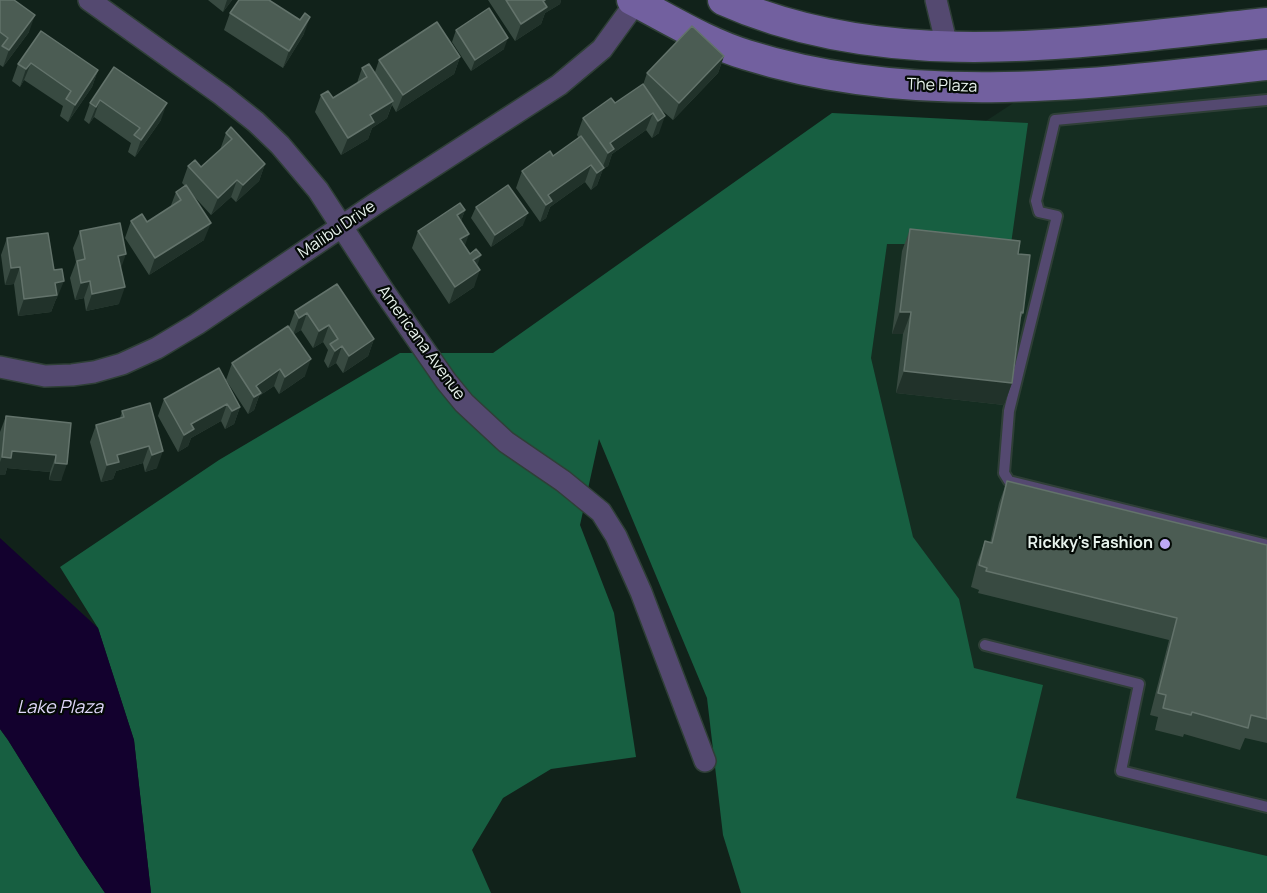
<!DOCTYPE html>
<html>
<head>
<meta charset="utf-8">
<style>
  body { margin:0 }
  canvas { display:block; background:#11221a }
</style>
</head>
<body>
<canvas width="1267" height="893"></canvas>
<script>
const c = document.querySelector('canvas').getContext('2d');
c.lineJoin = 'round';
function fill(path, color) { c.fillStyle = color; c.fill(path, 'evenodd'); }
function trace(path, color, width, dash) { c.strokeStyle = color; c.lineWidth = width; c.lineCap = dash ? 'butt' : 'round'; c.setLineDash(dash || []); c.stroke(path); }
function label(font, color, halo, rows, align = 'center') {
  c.font = font + ' Manrope,sans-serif'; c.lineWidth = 4.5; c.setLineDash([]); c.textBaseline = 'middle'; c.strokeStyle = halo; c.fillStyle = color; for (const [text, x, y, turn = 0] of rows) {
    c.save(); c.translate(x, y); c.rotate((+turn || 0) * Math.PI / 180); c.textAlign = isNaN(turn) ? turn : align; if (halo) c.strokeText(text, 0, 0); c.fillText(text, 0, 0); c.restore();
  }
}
fill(new Path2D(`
  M 1267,74 L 1267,893 L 782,893 L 589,381 L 1018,100 Z`), '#152d21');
fill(new Path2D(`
  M 832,113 L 1028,123 L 1011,244 L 887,244 L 871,358 L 913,537 L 959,599 L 974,668 L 1043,685 L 1016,798 L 1267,856 L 1267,893 L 741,893 L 723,835 L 707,698 L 599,439 L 580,525 L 614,613 L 636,757 L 551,769 L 503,798 L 472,850 L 491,893 L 151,893 L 134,740 L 98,628 L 60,567 L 219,460 L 400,353 L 493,353 Z
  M 0,729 L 8,740 L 80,856 L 105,893 L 0,893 Z`), '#175f41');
fill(new Path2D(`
  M 0,538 L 98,628 L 134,740 L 151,893 L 105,893 L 80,856 L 8,740 L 0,729 Z`), '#13012e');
const service = new Path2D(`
  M 1267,100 L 1055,120 L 1036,201 L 1039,212 L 1057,216 L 1009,411 L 1004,473 L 1009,481 L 1267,545
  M 985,645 L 1139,684 L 1121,771 L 1267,807`);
const minor = new Path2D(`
  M 89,0 L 222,95 L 256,122 L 280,145 L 318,190 L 383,290 L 446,381 L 464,403 L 506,442 L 563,481 L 601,512 L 616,536 L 641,592 L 705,761
  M 936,0 L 947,46
  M 0,367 L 45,376 L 72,375 L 94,372 L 122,364 L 157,348 L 197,324 L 375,204 L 559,85 L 602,49 L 636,2`);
const secondary = new Path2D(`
  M 632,0 C 669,19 707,43 747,55 C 916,108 1094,84 1267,65
  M 723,0 C 893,76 1088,41 1267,23`);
trace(service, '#2f3f37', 14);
trace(minor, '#2f3f37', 24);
trace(secondary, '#2f3f37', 33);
trace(service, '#544970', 10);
trace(minor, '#544970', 21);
trace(secondary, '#72609f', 30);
fill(new Path2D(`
  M 0,0 L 29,32 L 3,67 L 0,65 Z
  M 208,0 L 232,0 L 223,12 Z
  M 488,0 L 561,0 L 560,4 L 545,13 L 541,24 L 515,41 Z
  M 230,13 L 300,20 L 304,34 L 283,68 L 224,30 Z
  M 456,30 L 504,49 L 471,71 L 452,42 Z
  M 41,31 L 98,70 L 92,87 L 68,122 L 60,116 L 63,106 L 24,80 L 20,87 L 12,81 L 18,64 Z
  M 724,56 L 718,73 L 673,120 L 658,107 L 659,133 L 652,138 L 646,130 L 612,154 L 608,166 L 603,169 L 597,185 L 591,190 L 585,182 L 550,207 L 546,218 L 540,222 L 516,188 L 522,171 L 553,156 L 579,138 L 577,135 L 583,118 L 615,103 L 643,85 L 647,73 Z
  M 460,57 L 454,74 L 396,112 L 392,105 L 387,118 L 372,128 L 368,139 L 341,155 L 315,112 L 321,95 L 333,98 L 357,83 L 362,68 L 375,72 L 379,60 Z
  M 114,67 L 161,120 L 135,157 L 128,152 L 131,143 L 94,117 L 89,124 L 84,120 L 90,103 Z
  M 226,133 L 265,164 L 259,181 L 236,202 L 231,197 L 211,215 L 191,193 L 204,240 L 149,275 L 125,238 L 131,221 L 147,222 L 170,208 L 176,192 L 185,186 L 182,183 L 188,166 L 201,167 L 220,150 Z
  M 476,207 L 523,225 L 491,247 L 471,218 Z
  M 465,210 L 461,221 L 465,246 L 477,266 L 474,287 L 449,304 L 412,248 L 418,231 Z
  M 910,229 L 1018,254 L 1023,313 L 1019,322 L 1012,383 L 1004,405 L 896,393 L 903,334 L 892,334 L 902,251 Z
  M 80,231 L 121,268 L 119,304 L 86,311 L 84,298 L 75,300 L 70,278 L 76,262 L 73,248 Z
  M 7,238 L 57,298 L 56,299 L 51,312 L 18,316 L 14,284 L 5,285 L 1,255 Z
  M 337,284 L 374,339 L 368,356 L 343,373 L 336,363 L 328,368 L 324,361 L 328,350 L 323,342 L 313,348 L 301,330 L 294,334 L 305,376 L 279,394 L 274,386 L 259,396 L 254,410 L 248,414 L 226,380 L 232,363 L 289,327 L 295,311 Z
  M 219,368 L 240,407 L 234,424 L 225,429 L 221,421 L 191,438 L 188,446 L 178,452 L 158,416 L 164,399 Z
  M 150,403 L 157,468 L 145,472 L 143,463 L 116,471 L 113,479 L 101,482 L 90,442 L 96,425 L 120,418 L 122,411 Z
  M 6,416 L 71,423 L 61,481 L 49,480 L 50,472 L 7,468 L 5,475 L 0,475 L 0,432 Z
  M 1007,481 L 1267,545 L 1267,743 L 1245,738 L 1240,750 L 1184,734 L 1183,737 L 1155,730 L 1158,717 L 1150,715 L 1169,640 L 978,593 L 979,590 L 971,587 L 977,563 L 985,541 L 990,543 L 999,503 Z`), '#384a41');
fill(new Path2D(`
  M 227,0 L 232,0 L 223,12 Z
  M 545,0 L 561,0 L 560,4 L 545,13 L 541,24 L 515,41 L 521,24 Z
  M 35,15 L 29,32 L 3,67 L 9,50 Z
  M 310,17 L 304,34 L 283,68 L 289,51 Z
  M 508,38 L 504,49 L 471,71 L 475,60 Z
  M 724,56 L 718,73 L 673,120 L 679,103 Z
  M 460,57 L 454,74 L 396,112 L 403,95 Z
  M 31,63 L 24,80 L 20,87 L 26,69 Z
  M 98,70 L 92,87 L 68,122 L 75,105 Z
  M 100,100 L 94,117 L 89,124 L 96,107 Z
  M 393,101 L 387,118 L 372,128 L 368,139 L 341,155 L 348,138 L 370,115 Z
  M 167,103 L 161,120 L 135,157 L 141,140 Z
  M 653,113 L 646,130 L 612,154 L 608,166 L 603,169 L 597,185 L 591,190 L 597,173 L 602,169 L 608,153 L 610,143 Z
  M 665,116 L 659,133 L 652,138 L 658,121 Z
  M 265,164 L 259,181 L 236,202 L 243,185 Z
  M 591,165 L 585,182 L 550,207 L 546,218 L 540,222 L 546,205 L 548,195 Z
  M 237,180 L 231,197 L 211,215 L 218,198 Z
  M 465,210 L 459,227 L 457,215 Z
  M 528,213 L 523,225 L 491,247 L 495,235 Z
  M 211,223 L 204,240 L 149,275 L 155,258 Z
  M 469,234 L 463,251 L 460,239 Z
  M 126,254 L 120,271 L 118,256 Z
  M 481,255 L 475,272 L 473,260 Z
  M 20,267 L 14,284 L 5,285 L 11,268 Z
  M 480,270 L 474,287 L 449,304 L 455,287 Z
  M 64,281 L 57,298 L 56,299 L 51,312 L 18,316 L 24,299 L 55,283 Z
  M 90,281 L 84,298 L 75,300 L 81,283 Z
  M 125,287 L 119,304 L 86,311 L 92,294 Z
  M 900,312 L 911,312 L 903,334 L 892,334 Z
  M 307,313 L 301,330 L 293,335 L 299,318 Z
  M 329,325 L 323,342 L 313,348 L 319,331 Z
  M 374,339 L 368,356 L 343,373 L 349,356 Z
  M 342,346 L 336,363 L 328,368 L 335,351 Z
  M 311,359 L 305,376 L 279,394 L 285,377 Z
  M 280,369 L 274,386 L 259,396 L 254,410 L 248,414 L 254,397 L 256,386 Z
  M 904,371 L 1012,383 L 1004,405 L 896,393 Z
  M 227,404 L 221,421 L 191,438 L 188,446 L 178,452 L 184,435 L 191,424 Z
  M 240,407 L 234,424 L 225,429 L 232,411 Z
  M 149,446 L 143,463 L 116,471 L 113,479 L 101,482 L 107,465 L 117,455 Z
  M 12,451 L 56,455 L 50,472 L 7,468 L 5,475 L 0,475 L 0,462 L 2,457 Z
  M 163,451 L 157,468 L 145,472 L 152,455 Z
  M 55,463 L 67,464 L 61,481 L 49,480 Z`), '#21322a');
const building = new Path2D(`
  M 0,0 L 14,0 L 35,15 L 9,50 L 2,46 L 8,38 L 0,32 Z
  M 239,0 L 269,0 L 300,20 L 305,13 L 310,17 L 289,51 L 230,13 Z
  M 506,0 L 545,0 L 543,1 L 547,7 L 521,24 Z
  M 489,8 L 508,38 L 475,60 L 456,30 Z
  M 437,22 L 460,57 L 403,95 L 379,60 Z
  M 692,26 L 724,56 L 679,103 L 647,73 Z
  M 41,31 L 98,70 L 75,105 L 66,99 L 71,91 L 31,63 L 26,69 L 18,64 Z
  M 369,64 L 393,101 L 370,115 L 374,122 L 348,138 L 321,95 L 328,91 L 333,98 L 367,77 L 362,68 Z
  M 114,67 L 167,103 L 141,140 L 134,135 L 140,128 L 100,100 L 96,107 L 90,103 Z
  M 643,84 L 665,116 L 658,121 L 653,113 L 610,143 L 614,149 L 608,153 L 583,118 L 611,98 L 615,103 Z
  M 231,127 L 265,164 L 243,185 L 237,180 L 218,198 L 188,166 L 195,160 L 201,167 L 232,139 L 226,133 Z
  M 581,136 L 604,168 L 597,173 L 591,165 L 548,195 L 552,201 L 546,205 L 522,171 L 550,151 L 553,156 Z
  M 186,185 L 211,223 L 155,258 L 131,221 L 142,214 L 147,222 L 181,200 L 176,192 Z
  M 508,185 L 528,213 L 495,235 L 476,207 Z
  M 460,203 L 465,210 L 457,215 L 469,234 L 460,239 L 470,254 L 476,249 L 481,255 L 473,260 L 480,270 L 455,287 L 418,231 Z
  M 120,223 L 126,254 L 118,256 L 125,287 L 92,294 L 90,281 L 81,283 L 77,261 L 85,259 L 80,231 Z
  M 910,229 L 1020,241 L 1018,254 L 1030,255 L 1023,313 L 1021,312 L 1012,383 L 904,371 L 911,312 L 900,312 Z
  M 48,233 L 54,270 L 62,269 L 64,281 L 55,283 L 57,295 L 24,299 L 20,267 L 11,268 L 7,238 Z
  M 337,284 L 374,339 L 349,356 L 342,346 L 335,351 L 330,344 L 338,339 L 329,325 L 319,331 L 307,313 L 299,318 L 295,311 Z
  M 288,326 L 311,359 L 285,377 L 280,369 L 256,386 L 261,393 L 254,397 L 232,363 Z
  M 219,368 L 240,407 L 232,411 L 227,404 L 191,424 L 194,429 L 184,435 L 164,399 Z
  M 150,403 L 163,451 L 152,455 L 149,446 L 117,455 L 119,462 L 107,465 L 96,425 L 124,417 L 122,411 Z
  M 6,416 L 71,423 L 67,464 L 55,463 L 56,455 L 12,451 L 11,458 L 2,457 Z
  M 1007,481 L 1267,545 L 1267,719 L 1251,715 L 1248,728 L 1192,712 L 1191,715 L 1163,708 L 1166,695 L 1158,693 L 1177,618 L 986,571 L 987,568 L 979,565 L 985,541 L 992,543 Z`);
fill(building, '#4b5c53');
trace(building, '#63736b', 1.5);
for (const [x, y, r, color] of [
  [1165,544,6,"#bea9f5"]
]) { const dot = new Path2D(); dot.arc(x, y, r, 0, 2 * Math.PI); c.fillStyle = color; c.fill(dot); trace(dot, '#040a06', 2); }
label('16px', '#e7f2ec', '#040a06', [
  ["The Plaza",942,86,2],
  ["Malibu Drive",337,230,-34],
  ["Americana Avenue",421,343,54]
]);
label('bold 16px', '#e7f2ec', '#040a06', [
  ["Rickky's Fashion",1153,544]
], 'right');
label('italic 18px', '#dfd7f9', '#040a06', [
  ["Lake Plaza",60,708]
]);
</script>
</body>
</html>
